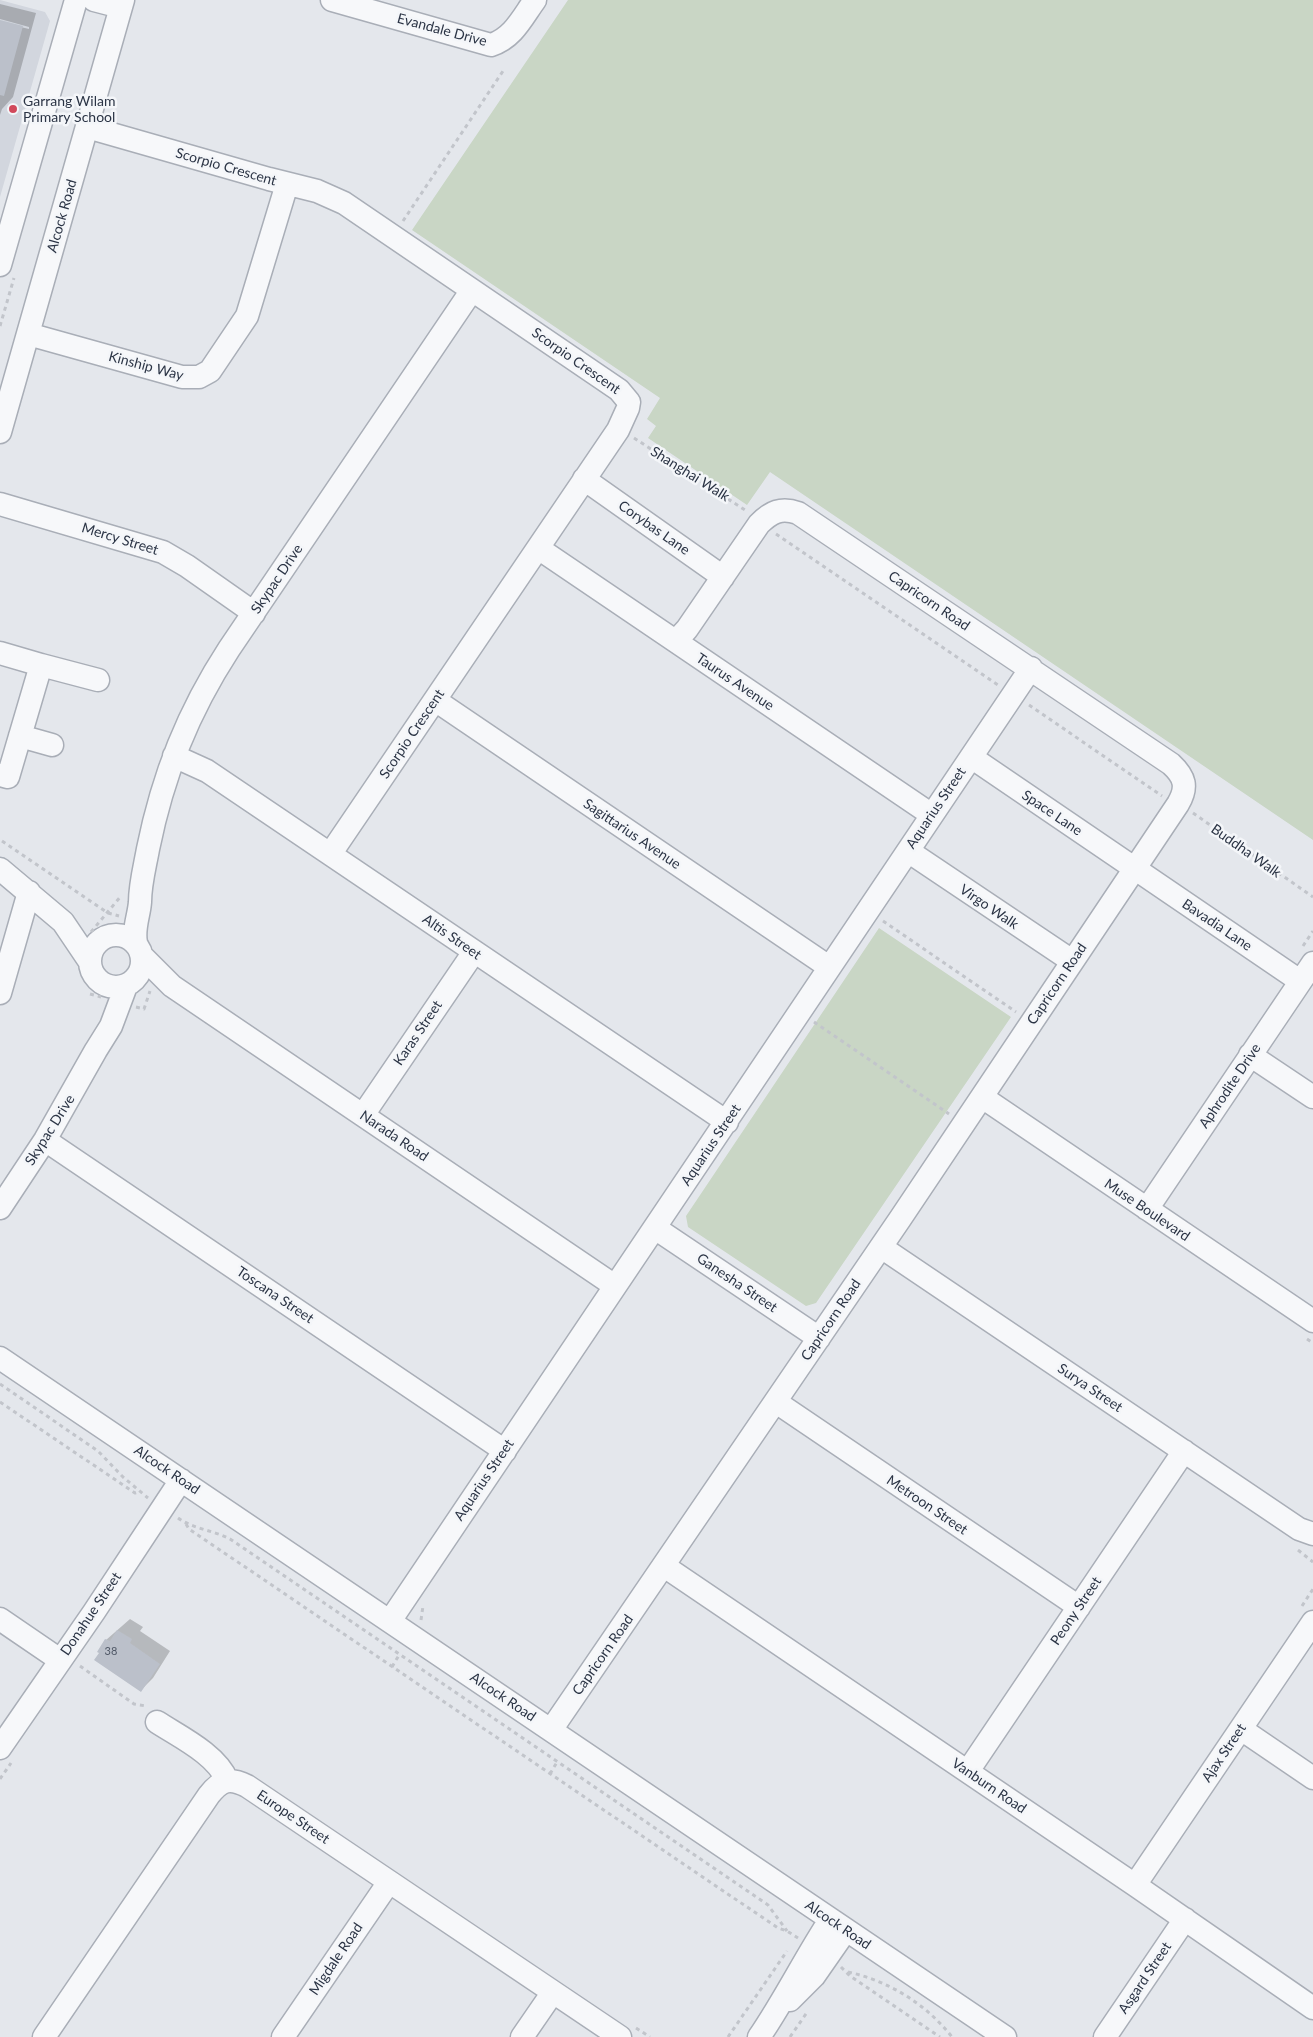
<!DOCTYPE html>
<html>
<head>
<meta charset="utf-8">
<style>
  body { margin:0 }
  canvas { display:block; background:#e4e7ec }
</style>
</head>
<body>
<canvas width="1313" height="2037"></canvas>
<script>
const c = document.querySelector('canvas').getContext('2d');
c.lineJoin = 'round';
function fill(path, color) { c.fillStyle = color; c.fill(path, 'evenodd'); }
function trace(path, color, width, dash) { c.strokeStyle = color; c.lineWidth = width; c.lineCap = dash ? 'butt' : 'round'; c.setLineDash(dash || []); c.stroke(path); }
function label(font, color, halo, rows, align = 'center') {
  c.font = font + ' Lato,sans-serif'; c.lineWidth = 5; c.setLineDash([]); c.textBaseline = 'middle'; c.strokeStyle = halo; c.fillStyle = color; for (const [text, x, y, turn = 0] of rows) {
    c.save(); c.translate(x, y); c.rotate((+turn || 0) * Math.PI / 180); c.textAlign = isNaN(turn) ? turn : align; if (halo) c.strokeText(text, 0, 0); c.fillText(text, 0, 0); c.restore();
  }
}
fill(new Path2D(`
  M 0,0 L 45,12 L 50,21 L 0,197 Z`), '#d2d6de');
fill(new Path2D(`
  M 568,0 L 1313,0 L 1313,840 L 770,472 L 747,505 L 648,438 L 656,426 L 647,419 L 660,398 L 412,230 Z
  M 879,928 L 1011,1017 L 816,1303 L 806,1306 L 688,1227 L 686,1216 Z`), '#c9d6c5');
fill(new Path2D(`
  M 0,4 L 36,13 L 13,97 L 2,109 L 0,115 L 0,22 L 29,29 L 29,27 L 0,19 Z
  M 130,1619 L 143,1627 L 140,1631 L 170,1651 L 153,1678 L 141,1690 L 106,1640 Z`), '#0003');
fill(new Path2D(`
  M 0,20 L 23,26 L 4,96 L 0,95 Z
  M 117,1630 L 132,1639 L 130,1643 L 160,1664 L 141,1692 L 94,1660 L 99,1653 L 97,1652 L 105,1639 L 110,1641 Z`), '#bbc0ca');
const minor = new Path2D(`
  M 94,0 L 121,7
  M 332,0 L 491,45 C 513,38 522,18 535,0
  M 87,127 L 269,179 L 317,191 L 344,203 L 619,390 L 629,402 L 628,408 L 618,430 L 331,853
  M 0,265 L 76,0
  M 28,334 L 182,377 L 199,377 L 210,371 L 247,316 L 287,184
  M 0,432 L 123,0
  M 584,479 L 723,577
  M 0,504 L 163,552 L 187,566 L 254,613
  M 538,548 L 932,815
  M 0,653 L 41,665 L 8,777 L 0,775
  M 41,665 L 98,680
  M 435,700 L 829,967
  M 20,736 L 52,745
  M 174,756 L 207,771 L 727,1122
  M 971,757 L 1300,981
  M 908,851 L 1072,961
  M 0,869 L 63,922 L 90,962
  M90 961a26 26 0 1 1 52 0a26 26 0 1 1-52 0Z
  M 136,943 C 133,928 139,916 140,902 C 140,884 145,866 148,849 C 163,775 188,712 229,649 L 472,290
  M 142,956 L 172,986 L 615,1286
  M 0,993 L 29,892
  M 1250,1055 L 1313,1097
  M 982,1097 L 1313,1321
  M 363,1115 L 474,952
  M 45,1140 L 505,1451
  M 0,1208 L 45,1140 L 96,1050 L 111,1026 L 126,986
  M 1147,1209 L 1313,963
  M 655,1228 L 819,1338
  M 881,1247 L 1299,1529 L 1313,1534
  M 0,1358 L 1005,2037
  M 776,1402 L 1079,1607
  M 664,1566 L 1135,1885 L 1313,2008
  M 0,1619 L 60,1660
  M 390,1621 L 1031,668
  M 157,1722 C 180,1737 216,1754 227,1780
  M 1241,1729 L 1313,1778
  M 551,1730 L 900,1219 L 1178,804 C 1188,787 1185,777 1171,764 L 798,513 C 781,507 771,512 759,524 L 687,629 L 676,641
  M 0,1748 L 94,1612 L 181,1480
  M 968,1771 L 1184,1451
  M 1135,1885 L 1313,1622
  M 790,2000 L 814,1976 L 846,1930
  M 44,2037 L 209,1795 C 221,1780 229,1777 247,1786 L 620,2037
  M 283,2037 L 389,1882
  M 522,2037 L 553,1992
  M 759,2037 C 785,1999 805,1958 830,1920
  M 1105,2037 L 1185,1919`);
trace(minor, '#a9aeb7', 25);
trace(new Path2D(`
  M 403,221 L 505,68
  M 0,326 L 14,278
  M 634,438 L 745,510
  M 776,534 L 998,685
  M 1029,705 L 1162,796
  M 1193,813 L 1313,897
  M 2,841 L 108,913 L 119,916
  M 883,921 L 1016,1012
  M 91,932 L 121,896
  M 1303,946 L 1313,931
  M 90,994 L 101,997
  M 136,1007 L 144,1009 L 150,991
  M 814,1022 L 949,1114
  M 1307,1339 L 1313,1343
  M 0,1384 L 98,1451 L 123,1477 L 148,1498
  M 0,1402 L 135,1493 L 139,1492
  M 178,1518 C 193,1529 213,1530 230,1539 L 768,1905 L 787,1931
  M 186,1524 L 189,1529 L 778,1928 L 787,1931 L 798,1938
  M 1298,1550 L 1313,1562
  M 1302,1606 L 1313,1589
  M 421,1620 L 423,1606
  M 80,1666 L 134,1704 L 146,1706
  M 392,1667 L 399,1655
  M 550,1774 L 557,1762
  M 0,1779 L 11,1763
  M 841,1967 L 850,1976 L 940,2037
  M 848,1972 C 889,1981 926,2004 952,2037
  M 636,2028 L 650,2037
  M 728,2037 L 787,1951
  M 790,2037 L 808,2011`), '#c2c5cb', 3, [4, 4]);
trace(minor, '#f7f8fa', 22);
for (const [x, y, r, color] of [
  [13,109,5,"#d1495b"]
]) { const dot = new Path2D(); dot.arc(x, y, r, 0, 2 * Math.PI); c.fillStyle = color; c.fill(dot); trace(dot, '#f4f6f9', 2); }
label('11px', '#4f5766', null, [
  ["38",111,1651]
]);
label('14px', '#2b3445', '#f4f6f9', [
  ["Evandale Drive",442,30,15],
  ["Scorpio Crescent",226,167,16],
  ["Alcock Road",62,216,-74],
  ["Scorpio Crescent",576,361,35],
  ["Kinship Way",146,366,15],
  ["Shanghai Walk",690,474,32],
  ["Corybas Lane",654,528,35],
  ["Mercy Street",120,539,17],
  ["Skypac Drive",277,579,-56],
  ["Capricorn Road",929,601,34],
  ["Taurus Avenue",735,682,34],
  ["Scorpio Crescent",412,734,-56],
  ["Aquarius Street",936,808,-56],
  ["Space Lane",1052,813,34],
  ["Sagittarius Avenue",632,834,34],
  ["Buddha Walk",1246,851,35],
  ["Virgo Walk",989,907,34],
  ["Bavadia Lane",1217,925,34],
  ["Altis Street",452,937,35],
  ["Capricorn Road",1057,984,-56],
  ["Karas Street",418,1033,-56],
  ["Aphrodite Drive",1230,1086,-56],
  ["Skypac Drive",50,1130,-58],
  ["Narada Road",394,1136,34],
  ["Aquarius Street",711,1145,-56],
  ["Muse Boulevard",1147,1210,34],
  ["Ganesha Street",737,1283,34],
  ["Toscana Street",275,1295,34],
  ["Capricorn Road",831,1320,-56],
  ["Surya Street",1090,1388,34],
  ["Alcock Road",167,1470,34],
  ["Aquarius Street",484,1480,-56],
  ["Metroon Street",927,1505,34],
  ["Peony Street",1076,1611,-56],
  ["Donahue Street",91,1614,-56],
  ["Capricorn Road",603,1655,-55],
  ["Alcock Road",503,1697,34],
  ["Ajax Street",1224,1753,-56],
  ["Vanburn Road",989,1786,34],
  ["Europe Street",293,1817,34],
  ["Alcock Road",838,1925,34],
  ["Migdale Road",336,1959,-56],
  ["Asgard Street",1145,1978,-56]
]);
label('14px', '#2b3445', '#f4f6f9', [
  ["Garrang Wilam",23,101],
  ["Primary School",23,117]
], 'left');
</script>
</body>
</html>
